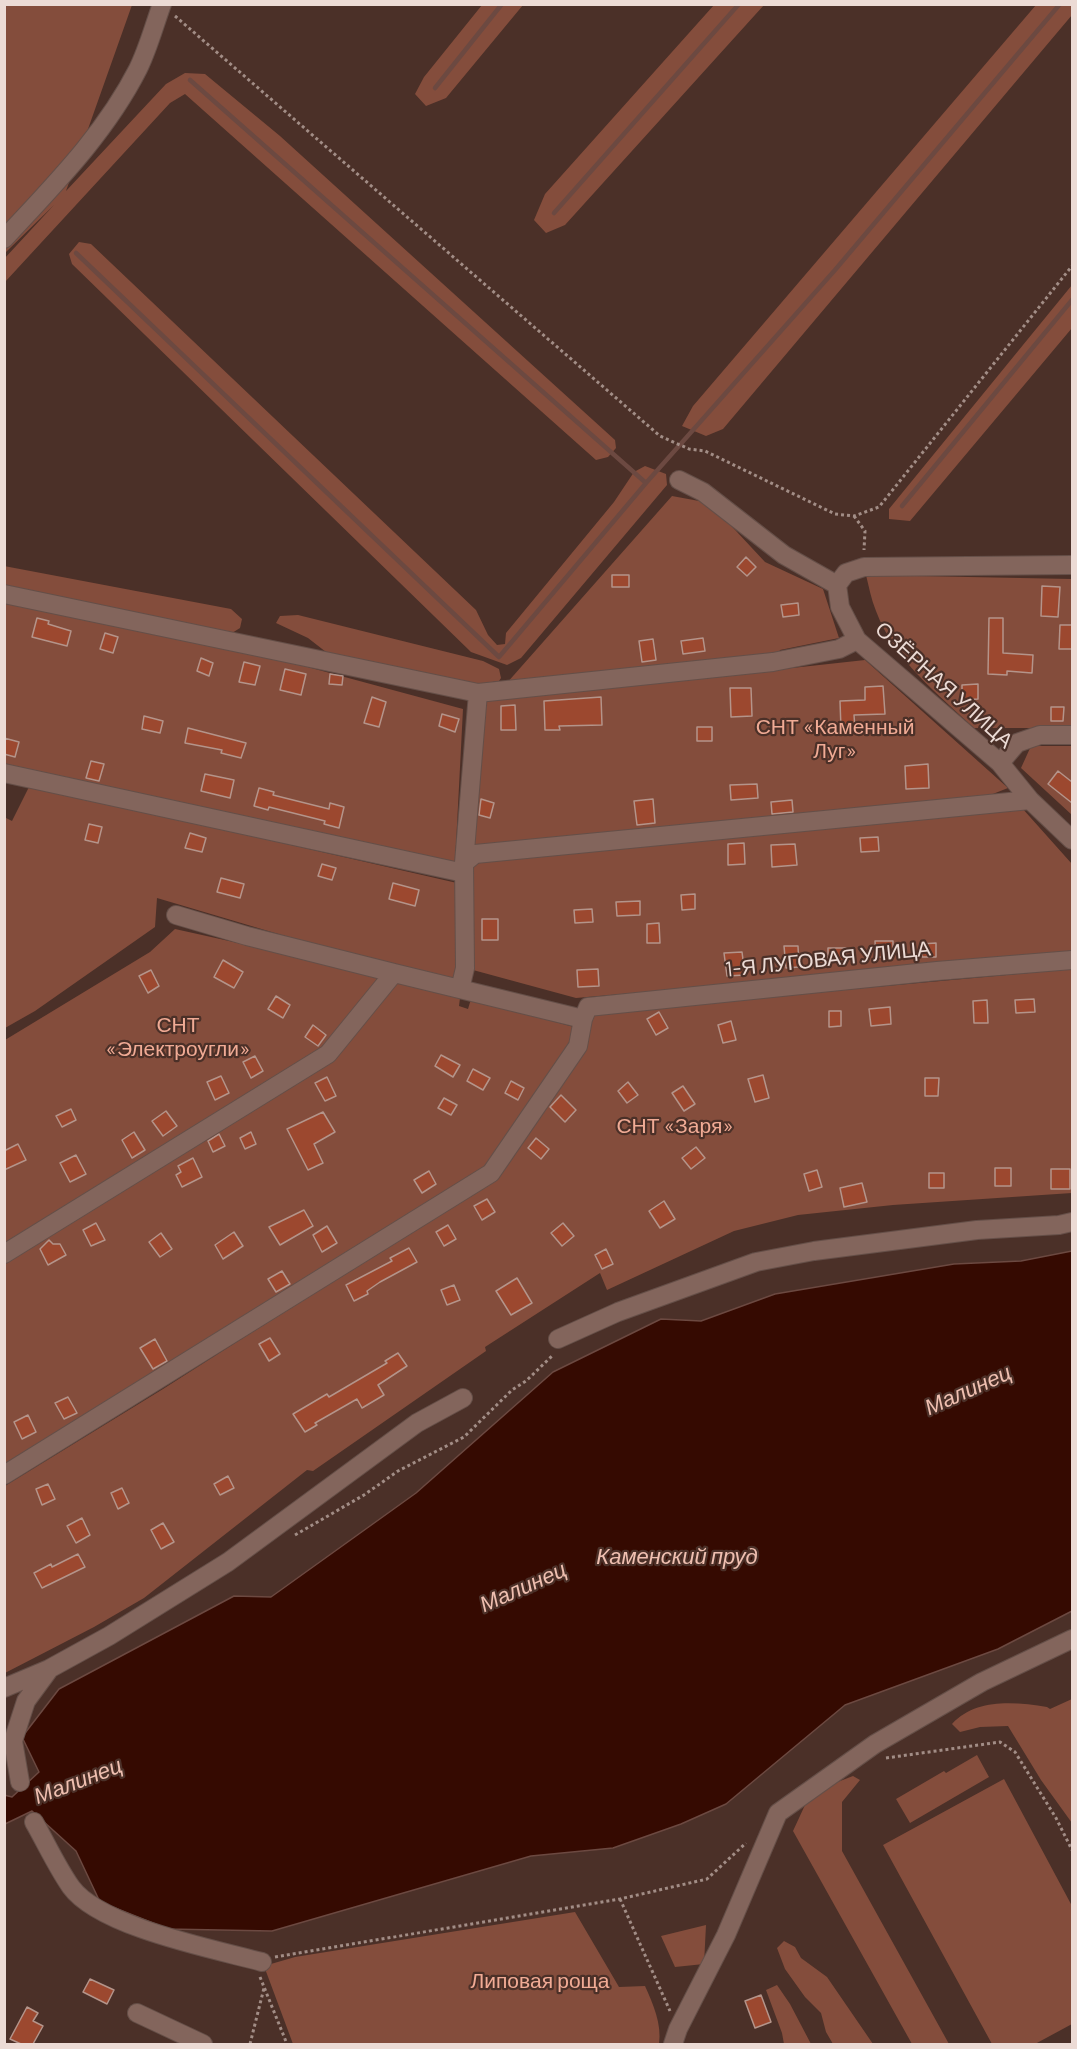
<!DOCTYPE html>
<html>
<head>
<meta charset="utf-8">
<style>
  body { margin:0 }
  #map { position:relative; width:1077px; height:2049px; overflow:hidden; background:#4b3028; font-family:Barlow,sans-serif }
  canvas { display:block }
  .frame { position:absolute; inset:0; border:6px solid #ecdbd5; pointer-events:none }
</style>
</head>
<body>
<div id="map">
<canvas width="1077" height="2049"></canvas>
<div class="frame"></div>
</div>
<script>
const c = document.querySelector('canvas').getContext('2d');
c.lineJoin = 'round';
function fill(path, color) { c.fillStyle = color; c.fill(path, 'evenodd'); }
function trace(path, color, width, dash) { c.strokeStyle = color; c.lineWidth = width; c.lineCap = dash ? 'butt' : 'round'; c.setLineDash(dash || []); c.stroke(path); }
function label(font, color, halo, rows, align = 'center') {
  c.font = font + ' Barlow,sans-serif'; c.lineWidth = 4.5; c.setLineDash([]); c.textBaseline = 'middle'; c.strokeStyle = halo; c.fillStyle = color; for (const [text, x, y, turn = 0] of rows) {
    c.save(); c.translate(x, y); c.rotate((+turn || 0) * Math.PI / 180); c.textAlign = isNaN(turn) ? turn : align; if (halo) c.strokeText(text, 0, 0); c.fillText(text, 0, 0); c.restore();
  }
}
fill(new Path2D(`
  M 5,5 L 132,5 L 66,191 L 166,84 L 185,73 L 205,74 L 280,136 L 615,440 L 616,448 L 608,457 L 596,460 L 185,94 L 170,103 L 5,282 L 4,259 L 54,205 L 5,253 Z
  M 482,5 L 523,5 L 446,98 L 426,106 L 415,94 L 424,77 Z
  M 714,5 L 764,5 L 565,225 L 546,233 L 534,220 L 545,194 Z
  M 1036,5 L 1072,5 L 1072,15 L 723,429 L 706,436 L 682,426 L 693,406 Z
  M 79,242 L 91,244 L 476,610 L 488,635 L 497,645 L 505,644 L 506,633 L 614,502 L 634,472 L 645,466 L 666,474 L 667,485 L 521,658 L 507,665 L 471,652 L 72,264 L 69,254 Z
  M 1072,285 L 1072,328 L 910,521 L 889,519 L 889,509 Z
  M 672,496 L 710,503 L 765,562 L 823,589 L 839,638 L 780,650 L 778,655 L 506,684 Z
  M 4,566 L 231,609 L 242,619 L 240,628 L 232,633 L 5,586 Z
  M 866,575 L 1072,579 L 1072,728 L 974,728 C 937,693 894,660 876,611 C 871,599 869,587 866,575 Z
  M 5,602 L 304,666 L 463,709 L 455,864 L 5,766 Z
  M 298,615 L 483,661 L 499,669 L 501,678 L 499,681 L 465,686 L 326,652 L 308,638 L 276,623 L 280,616 Z
  M 865,660 L 1008,788 L 970,803 L 473,848 L 481,699 L 527,697 Z
  M 1031,746 L 1072,746 L 1072,815 L 1021,768 Z
  M 30,785 L 457,883 L 456,982 L 386,966 L 157,898 L 155,927 L 35,1011 L 5,1028 L 4,817 L 12,821 Z
  M 1022,808 L 1072,864 L 1072,955 L 576,998 L 473,970 L 471,870 L 475,862 Z
  M 175,929 L 333,964 L 380,977 L 320,1052 L 5,1245 L 5,1040 L 150,952 Z
  M 1072,969 L 1072,1193 L 893,1205 L 798,1215 L 734,1231 L 607,1290 L 600,1273 L 485,1347 L 486,1351 L 313,1471 L 307,1470 L 144,1598 L 94,1627 L 5,1673 L 5,1486 L 163,1389 L 495,1177 L 590,1013 Z
  M 398,979 L 460,998 L 459,1006 L 468,1009 L 471,999 L 574,1027 L 572,1040 L 485,1170 L 5,1466 L 5,1261 L 328,1064 Z
  M 1072,1699 L 1072,1823 L 1041,1780 L 1008,1726 L 980,1727 L 960,1732 L 952,1724 C 976,1698 1015,1702 1047,1707 L 1050,1709 Z
  M 977,1755 L 989,1777 L 910,1823 L 896,1799 L 944,1771 L 946,1773 Z
  M 853,1776 L 860,1780 L 842,1802 L 842,1851 L 949,2044 L 912,2044 L 793,1831 L 805,1805 L 835,1783 Z
  M 1004,1779 L 1072,1906 L 1072,2024 L 1035,2044 L 992,2044 L 883,1845 Z
  M 575,1912 L 619,1987 L 645,1986 C 653,2004 662,2024 659,2044 L 293,2044 L 264,1966 L 295,1957 Z
  M 706,1925 L 704,1964 L 675,1967 L 661,1936 Z
  M 784,1941 L 795,1947 L 801,1958 L 827,1977 L 873,2044 L 833,2044 L 826,2032 L 821,2013 L 805,1997 L 785,1969 L 777,1948 Z
  M 777,1985 L 790,2004 L 811,2044 L 784,2044 L 782,2033 L 766,1990 Z`), '#844d3c');
const water = new Path2D(`
  M 1072,1251 L 1072,1611 L 998,1649 L 845,1705 L 726,1804 L 681,1824 L 613,1848 L 531,1856 L 272,1931 L 168,1929 L 100,1902 L 76,1851 L 32,1811 L 5,1824 L 4,1795 L 12,1797 L 39,1772 L 22,1737 L 59,1689 L 234,1596 L 271,1597 L 416,1493 L 553,1372 L 661,1319 L 701,1321 L 775,1294 L 954,1264 L 1021,1261 Z`);
fill(water, '#350a01');
trace(water, '#6c4941', 1.5);
trace(new Path2D(`
  M 190,80 L 646,483
  M 435,88 L 502,4
  M 554,213 L 739,4
  M 76,253 L 499,657 L 646,483 L 835,270 L 1060,4
  M 902,506 L 1072,300`), '#6c4941', 4.5);
const building = new Path2D(`
  M 746,557 L 756,567 L 747,576 L 737,567 Z
  M 612,575 L 629,575 L 629,587 L 612,587 Z
  M 1042,586 L 1060,587 L 1058,617 L 1041,616 Z
  M 798,603 L 799,615 L 783,617 L 781,605 Z
  M 37,618 L 49,621 L 48,624 L 71,631 L 67,646 L 32,637 Z
  M 989,618 L 1003,618 L 1003,653 L 1033,655 L 1032,673 L 1007,671 L 1007,675 L 988,674 Z
  M 1060,625 L 1072,625 L 1072,649 L 1059,649 Z
  M 105,633 L 118,637 L 113,653 L 100,649 Z
  M 703,638 L 705,651 L 683,654 L 681,641 Z
  M 653,639 L 656,660 L 642,662 L 639,641 Z
  M 201,658 L 213,663 L 209,676 L 197,671 Z
  M 244,662 L 260,666 L 255,685 L 239,682 Z
  M 285,669 L 306,674 L 301,695 L 280,690 Z
  M 330,674 L 343,676 L 342,685 L 329,684 Z
  M 978,684 L 978,699 L 962,700 L 962,685 Z
  M 883,686 L 885,714 L 854,715 L 855,729 L 841,729 L 840,701 L 865,700 L 865,687 Z
  M 730,688 L 751,688 L 752,716 L 731,717 Z
  M 372,697 L 386,702 L 379,727 L 364,723 Z
  M 601,697 L 602,725 L 559,726 L 560,730 L 545,730 L 544,701 Z
  M 515,705 L 516,730 L 501,730 L 501,706 Z
  M 1051,707 L 1064,707 L 1063,721 L 1051,721 Z
  M 442,714 L 459,719 L 455,732 L 439,726 Z
  M 144,716 L 163,721 L 160,733 L 142,729 Z
  M 697,727 L 712,727 L 712,741 L 697,741 Z
  M 188,728 L 246,743 L 241,758 L 221,753 L 222,750 L 185,743 Z
  M 4,738 L 19,742 L 15,757 L 4,754 Z
  M 91,761 L 104,764 L 99,781 L 86,778 Z
  M 928,764 L 929,788 L 906,789 L 905,766 Z
  M 1058,771 L 1072,782 L 1072,803 L 1048,784 Z
  M 205,774 L 234,780 L 230,798 L 201,791 Z
  M 757,784 L 758,798 L 731,800 L 730,785 Z
  M 259,788 L 274,792 L 273,795 L 329,809 L 330,803 L 344,807 L 339,828 L 324,824 L 325,821 L 269,807 L 268,810 L 254,806 Z
  M 481,799 L 494,803 L 490,818 L 479,815 Z
  M 653,799 L 655,823 L 637,825 L 634,801 Z
  M 792,800 L 793,812 L 772,814 L 771,802 Z
  M 89,824 L 102,827 L 98,843 L 85,840 Z
  M 190,833 L 206,838 L 202,852 L 185,848 Z
  M 878,837 L 879,851 L 861,852 L 860,838 Z
  M 744,843 L 745,864 L 728,865 L 728,844 Z
  M 795,844 L 797,865 L 772,867 L 771,845 Z
  M 322,864 L 336,868 L 332,880 L 318,876 Z
  M 221,878 L 244,884 L 240,898 L 217,892 Z
  M 393,883 L 419,890 L 415,906 L 389,899 Z
  M 695,894 L 695,909 L 682,910 L 681,895 Z
  M 640,901 L 640,915 L 617,916 L 616,902 Z
  M 592,909 L 593,922 L 575,923 L 574,910 Z
  M 482,919 L 498,919 L 498,940 L 482,940 Z
  M 659,923 L 660,943 L 647,943 L 647,924 Z
  M 875,941 L 893,941 L 893,957 L 876,957 Z
  M 936,943 L 936,957 L 922,957 L 921,944 Z
  M 784,946 L 798,946 L 799,967 L 786,968 Z
  M 828,948 L 846,948 L 846,961 L 828,961 Z
  M 742,952 L 745,975 L 727,976 L 724,953 Z
  M 223,960 L 243,972 L 234,988 L 214,977 Z
  M 598,969 L 599,986 L 578,987 L 577,970 Z
  M 151,970 L 159,986 L 148,993 L 139,976 Z
  M 276,996 L 290,1005 L 283,1018 L 268,1009 Z
  M 1034,999 L 1035,1012 L 1016,1013 L 1015,1000 Z
  M 987,1000 L 988,1023 L 974,1023 L 973,1001 Z
  M 890,1007 L 891,1024 L 871,1026 L 869,1009 Z
  M 829,1011 L 841,1011 L 841,1026 L 829,1027 Z
  M 659,1012 L 668,1028 L 656,1035 L 647,1019 Z
  M 731,1021 L 736,1040 L 723,1043 L 718,1025 Z
  M 313,1025 L 326,1035 L 318,1046 L 305,1037 Z
  M 441,1055 L 460,1065 L 453,1077 L 435,1066 Z
  M 255,1056 L 263,1071 L 251,1078 L 243,1062 Z
  M 473,1069 L 490,1078 L 483,1090 L 467,1081 Z
  M 763,1075 L 769,1098 L 755,1102 L 748,1079 Z
  M 221,1076 L 229,1093 L 215,1100 L 207,1082 Z
  M 327,1077 L 336,1096 L 325,1101 L 315,1083 Z
  M 925,1078 L 939,1078 L 938,1096 L 925,1096 Z
  M 511,1081 L 524,1088 L 518,1100 L 505,1093 Z
  M 628,1082 L 638,1095 L 627,1103 L 618,1091 Z
  M 683,1086 L 695,1104 L 684,1111 L 672,1093 Z
  M 561,1095 L 576,1110 L 565,1122 L 550,1107 Z
  M 444,1098 L 457,1105 L 451,1115 L 438,1108 Z
  M 71,1109 L 76,1120 L 62,1127 L 56,1116 Z
  M 166,1111 L 177,1126 L 163,1136 L 152,1121 Z
  M 323,1112 L 335,1132 L 314,1144 L 323,1163 L 308,1170 L 287,1129 Z
  M 134,1132 L 145,1150 L 132,1158 L 122,1140 Z
  M 251,1132 L 256,1144 L 245,1149 L 240,1138 Z
  M 219,1134 L 225,1146 L 213,1152 L 208,1141 Z
  M 536,1138 L 549,1149 L 541,1159 L 528,1148 Z
  M 18,1144 L 26,1160 L 4,1170 L 4,1151 Z
  M 696,1147 L 705,1158 L 691,1169 L 682,1158 Z
  M 76,1155 L 86,1174 L 70,1182 L 60,1163 Z
  M 193,1158 L 202,1177 L 182,1187 L 176,1175 L 181,1172 L 178,1166 Z
  M 995,1168 L 1011,1168 L 1011,1186 L 995,1186 Z
  M 1051,1169 L 1070,1169 L 1070,1189 L 1051,1189 Z
  M 817,1170 L 822,1187 L 809,1191 L 804,1174 Z
  M 429,1171 L 436,1184 L 422,1193 L 414,1180 Z
  M 929,1173 L 944,1173 L 944,1188 L 929,1188 Z
  M 862,1183 L 867,1202 L 844,1207 L 840,1188 Z
  M 487,1199 L 495,1212 L 482,1220 L 474,1206 Z
  M 664,1201 L 675,1219 L 660,1228 L 649,1211 Z
  M 304,1210 L 313,1226 L 280,1245 L 269,1227 Z
  M 96,1223 L 105,1240 L 91,1246 L 83,1230 Z
  M 563,1223 L 574,1236 L 562,1246 L 551,1233 Z
  M 448,1225 L 456,1239 L 444,1246 L 436,1232 Z
  M 327,1226 L 337,1243 L 322,1252 L 313,1235 Z
  M 234,1232 L 243,1246 L 223,1259 L 215,1245 Z
  M 161,1233 L 172,1249 L 160,1257 L 149,1242 Z
  M 49,1240 L 53,1244 L 60,1244 L 66,1255 L 48,1265 L 40,1249 Z
  M 409,1248 L 417,1262 L 380,1282 L 367,1291 L 368,1294 L 354,1301 L 346,1285 L 392,1261 L 390,1258 Z
  M 606,1249 L 613,1264 L 602,1269 L 595,1255 Z
  M 282,1271 L 290,1284 L 276,1292 L 268,1279 Z
  M 517,1278 L 532,1303 L 511,1315 L 496,1291 Z
  M 454,1285 L 460,1300 L 447,1305 L 441,1290 Z
  M 270,1338 L 280,1354 L 269,1361 L 259,1344 Z
  M 155,1339 L 167,1361 L 153,1369 L 140,1348 Z
  M 398,1353 L 407,1366 L 378,1385 L 384,1395 L 362,1408 L 357,1399 L 315,1423 L 317,1425 L 305,1432 L 293,1414 L 327,1394 L 329,1397 L 387,1363 L 385,1361 Z
  M 68,1397 L 77,1413 L 64,1419 L 55,1403 Z
  M 28,1415 L 36,1432 L 22,1439 L 14,1422 Z
  M 228,1476 L 234,1488 L 220,1495 L 214,1484 Z
  M 48,1484 L 55,1499 L 42,1505 L 36,1489 Z
  M 122,1488 L 129,1503 L 118,1509 L 111,1493 Z
  M 82,1518 L 90,1535 L 76,1543 L 67,1526 Z
  M 163,1523 L 174,1542 L 161,1549 L 151,1530 Z
  M 78,1554 L 85,1567 L 42,1588 L 34,1573 L 51,1564 L 52,1567 Z
  M 90,1979 L 114,1990 L 107,2004 L 83,1992 Z
  M 761,1995 L 771,2022 L 755,2028 L 745,2001 Z
  M 27,2007 L 38,2013 L 33,2021 L 43,2026 L 33,2044 L 21,2044 L 10,2039 Z`);
fill(building, '#9c482f');
trace(building, '#b4948a', 1.5);
const minor = new Path2D(`
  M 4,239 C 53,186 105,134 138,69 C 148,49 154,26 162,4
  M 679,480 L 703,492 L 784,555 L 837,585
  M 837,585 L 840,607 L 857,640 L 1000,763 L 1030,800 L 1072,840
  M 837,585 L 846,573 L 864,567 L 1072,565
  M 4,594 L 478,693 L 773,662 L 839,649 L 857,640
  M 1000,763 L 1017,743 L 1040,735 L 1072,735
  M 4,773 L 464,873
  M 464,863 L 478,693
  M 176,915 L 247,936 L 394,973
  M 460,989 L 465,968 L 464,863 L 475,854 L 1030,800
  M 4,1254 L 328,1054 L 394,973 L 583,1019
  M 558,1339 L 618,1312 L 756,1262 L 814,1251 L 977,1230 L 1059,1225 L 1072,1222
  M 4,1475 L 491,1173 L 578,1046 L 583,1019 L 588,1007 L 937,971 L 1072,960
  M 4,1688 L 49,1669 L 109,1636 L 228,1562 L 417,1423 L 463,1398
  M 20,1782 L 13,1741 L 26,1701 L 48,1671
  M 34,1822 C 46,1843 57,1867 71,1887 C 100,1927 214,1949 262,1962
  M 137,2013 L 203,2044
  M 673,2044 L 678,2029 L 726,1935 L 778,1813 L 875,1744 L 982,1682 L 1072,1639`);
trace(minor, '#654f48', 20);
trace(new Path2D(`
  M 175,16 L 660,436 L 689,449 L 705,451 L 835,514 L 854,516 L 879,507 L 1072,266
  M 854,516 L 865,531 L 864,550
  M 295,1535 L 364,1495 L 398,1471 L 464,1437 L 512,1390 L 526,1381 L 553,1355
  M 886,1758 L 1000,1742 L 1015,1752 L 1056,1818 L 1072,1850
  M 620,1899 L 670,2011
  M 275,1957 L 620,1899 L 707,1879 L 746,1843
  M 260,1977 L 287,2044
  M 250,2044 L 264,1988`), '#a28d86', 3, [3, 3]);
trace(minor, '#83655c', 18);
label('21px', '#ecdbd5', '#4b3028', [
  ["ОЗЁРНАЯ УЛИЦА",944,685,42],
  ["1-Я ЛУГОВАЯ УЛИЦА",828,959,-6]
]);
label('21px', '#f1ab95', '#4b3028', [
  ["СНТ «Каменный",835,727],
  ["Луг»",835,751],
  ["СНТ",178,1025],
  ["«Электроугли»",178,1049],
  ["СНТ «Заря»",675,1126],
  ["Липовая роща",540,1981]
]);
label('italic 22px', '#efbfb0', '#4b3028', [
  ["Малинец",968,1390,-24],
  ["Каменский пруд",677,1557],
  ["Малинец",523,1587,-24],
  ["Малинец",78,1781,-21]
]);
</script>
</body>
</html>
